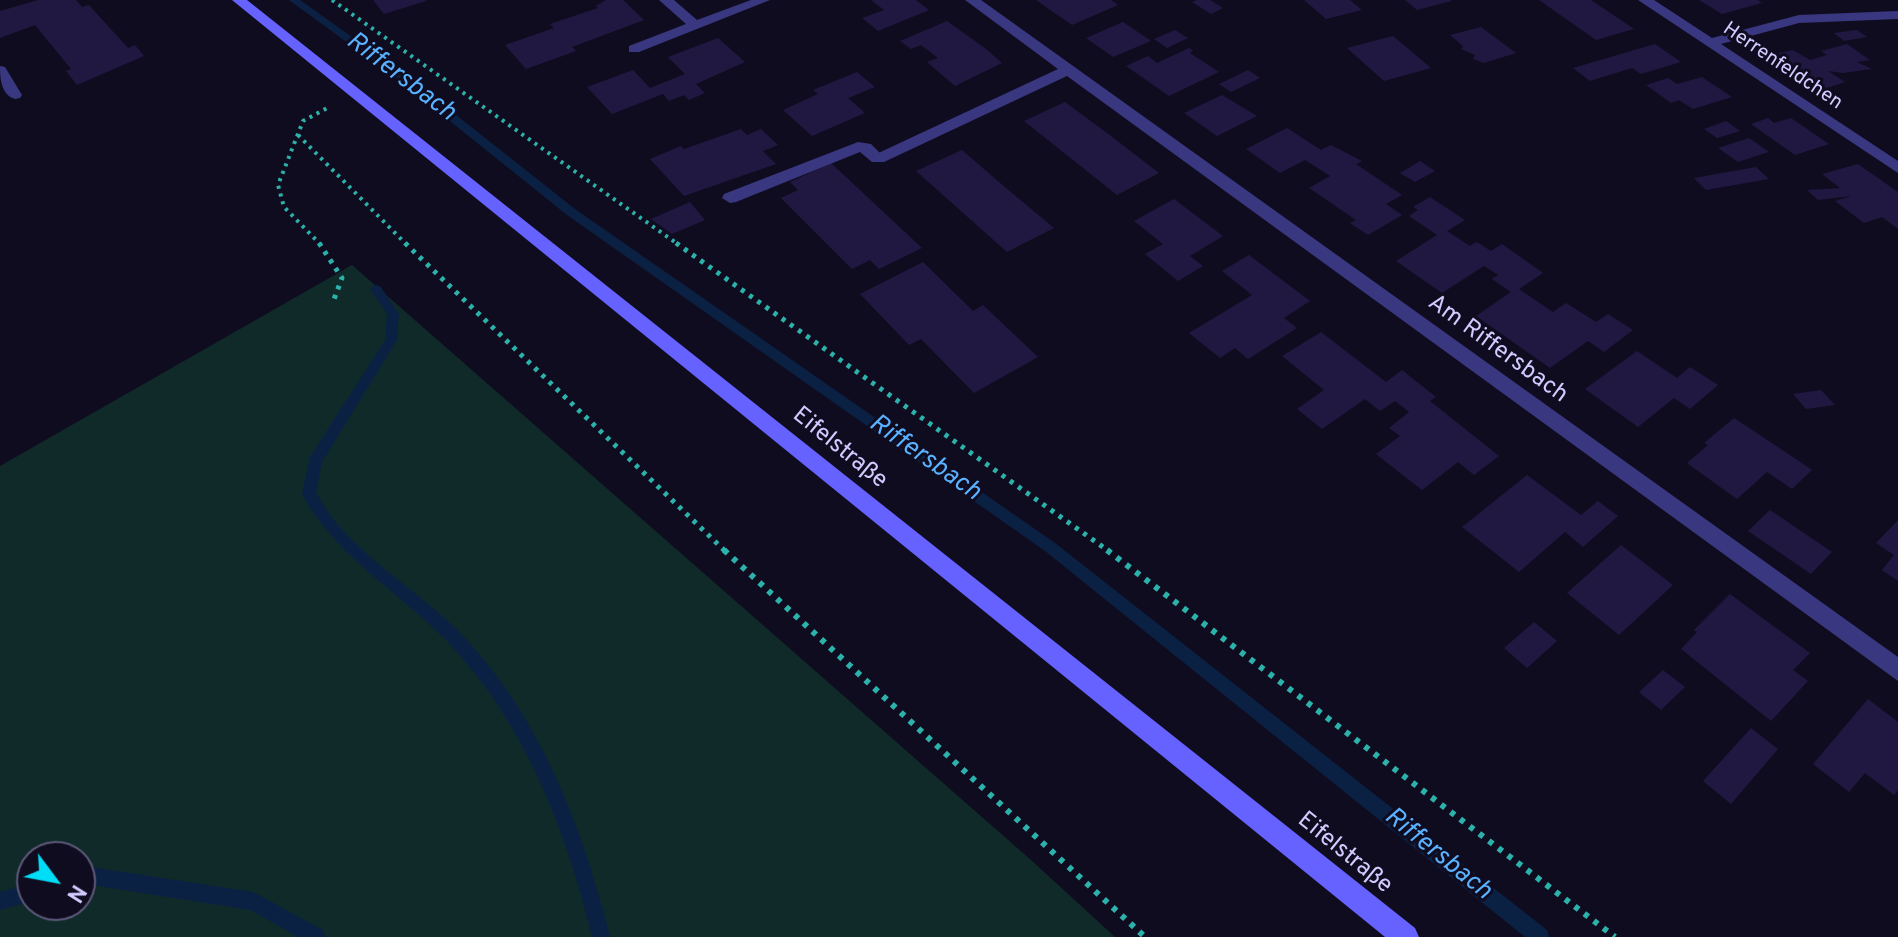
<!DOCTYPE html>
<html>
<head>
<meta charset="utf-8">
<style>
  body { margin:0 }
  #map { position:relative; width:1898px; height:937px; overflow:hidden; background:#100c20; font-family:Overpass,sans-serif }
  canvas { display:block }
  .north { position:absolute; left:16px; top:841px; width:80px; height:80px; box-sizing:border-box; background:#100c20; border:2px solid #5d5879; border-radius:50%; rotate:122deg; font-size:22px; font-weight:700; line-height:32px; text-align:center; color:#d1cbff }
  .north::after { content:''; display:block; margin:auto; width:28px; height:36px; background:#00ddf6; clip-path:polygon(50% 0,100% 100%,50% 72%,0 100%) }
</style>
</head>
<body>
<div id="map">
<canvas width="1898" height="937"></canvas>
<div class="north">N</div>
</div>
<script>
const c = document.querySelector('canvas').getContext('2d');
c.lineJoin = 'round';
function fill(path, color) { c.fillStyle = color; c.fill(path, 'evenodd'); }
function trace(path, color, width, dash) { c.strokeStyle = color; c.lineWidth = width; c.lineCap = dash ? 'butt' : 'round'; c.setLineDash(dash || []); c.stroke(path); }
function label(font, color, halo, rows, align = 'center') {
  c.font = font + ' Overpass,sans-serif'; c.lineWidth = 6; c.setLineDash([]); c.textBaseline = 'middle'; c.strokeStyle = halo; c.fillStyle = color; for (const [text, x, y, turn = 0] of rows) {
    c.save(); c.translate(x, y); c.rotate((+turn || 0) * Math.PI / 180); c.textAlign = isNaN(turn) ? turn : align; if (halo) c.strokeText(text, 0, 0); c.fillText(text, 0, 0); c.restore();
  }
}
fill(new Path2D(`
  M 352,265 L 1031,860 L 1115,937 L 0,937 L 0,466 ZM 32,857 L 80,857 L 80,905 L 32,905 Z`), '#0f2a29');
fill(new Path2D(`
  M 289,0 L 300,0 L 408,77 L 575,209 L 1055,543 L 1547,930 L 1549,937 L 1525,937 L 1045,551 L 567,215 L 400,81 Z
  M 376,285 L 380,286 L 399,314 L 397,340 L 322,462 L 316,493 C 322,502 327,511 333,519 C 367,561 417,591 456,629 C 538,711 583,827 610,937 L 592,937 C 566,830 524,721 446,640 C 398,591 335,556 302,494 L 310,457 L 385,340 L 387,314 L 370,289 Z
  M 91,867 L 253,892 L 323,930 L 325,937 L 298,937 L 251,910 L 91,885 L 80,888 L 80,870 Z
  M 32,883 L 32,901 L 0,910 L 0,892 Z`), '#0b2144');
fill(new Path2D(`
  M 38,0 L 76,0 L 82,7 L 89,5 L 128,48 L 135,45 L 144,56 L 77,85 L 66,71 L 71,69 L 35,25 L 0,38 L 0,11 Z
  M 373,0 L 426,0 L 426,1 L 384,14 Z
  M 606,0 L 623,0 L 644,20 L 572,47 L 576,51 L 526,69 L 505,45 L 554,28 L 550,24 L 598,8 L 596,6 Z
  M 871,0 L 916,0 L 929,10 L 878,31 L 862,18 L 884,10 Z
  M 1036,0 L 1111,0 L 1118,5 L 1072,25 Z
  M 1197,0 L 1210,0 L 1223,8 L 1211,14 L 1192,2 Z
  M 1304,0 L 1350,0 L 1362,10 L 1326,19 Z
  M 1405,0 L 1451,0 L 1451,1 L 1417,10 Z
  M 1539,0 L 1591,0 L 1634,29 L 1596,40 Z
  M 1699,0 L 1758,0 L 1762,3 L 1722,14 Z
  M 947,21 L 986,49 L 1002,63 L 955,86 L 927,62 L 938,58 L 921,45 L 911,49 L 900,41 Z
  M 1123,22 L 1151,41 L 1113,57 L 1086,38 Z
  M 1481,27 L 1516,53 L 1484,63 L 1473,59 L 1475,55 L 1461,49 L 1463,46 L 1450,35 Z
  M 1175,30 L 1188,38 L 1167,48 L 1154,39 Z
  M 1857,30 L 1867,37 L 1844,41 L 1834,33 Z
  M 1393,36 L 1431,68 L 1384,81 L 1347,48 Z
  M 718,38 L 745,62 L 696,84 L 705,93 L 689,100 L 684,95 L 669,101 L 663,94 L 612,114 L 587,87 L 633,70 L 650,88 L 685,74 L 668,57 Z
  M 1655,44 L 1681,62 L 1641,74 L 1632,68 L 1590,81 L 1573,68 Z
  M 1847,44 L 1870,60 L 1857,62 L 1872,69 L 1843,73 L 1828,71 L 1845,82 L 1815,92 L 1761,57 L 1793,50 L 1810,60 L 1827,55 L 1821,51 Z
  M 1189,48 L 1193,51 L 1190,53 L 1219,72 L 1169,96 L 1126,66 L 1148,56 L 1157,63 Z
  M 1248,70 L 1260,78 L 1231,92 L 1219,84 Z
  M 857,72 L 875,87 L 848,98 L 865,113 L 812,136 L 783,110 L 818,94 L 813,90 Z
  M 1702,77 L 1732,97 L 1693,109 L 1679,100 L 1671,103 L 1646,85 L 1668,78 L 1677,84 Z
  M 1222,95 L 1257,116 L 1217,136 L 1184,113 Z
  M 1065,102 L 1111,136 L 1159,173 L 1117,195 L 1024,121 Z
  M 1768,118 L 1774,123 L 1791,118 L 1829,144 L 1795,155 L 1751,124 Z
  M 1726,121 L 1740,131 L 1717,138 L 1704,129 Z
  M 1287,128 L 1321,150 L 1331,145 L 1362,161 L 1356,164 L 1402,195 L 1386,204 L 1402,215 L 1368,235 L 1350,223 L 1356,220 L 1309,188 L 1330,176 L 1305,160 L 1280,173 L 1246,149 Z
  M 741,129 L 747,135 L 761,129 L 778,145 L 763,151 L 776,164 L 684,196 L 650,159 L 681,146 L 684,149 Z
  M 1749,138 L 1769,152 L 1738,162 L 1718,148 Z
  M 962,150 L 1006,188 L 1054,228 L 1007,252 L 916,171 Z
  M 1420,161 L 1435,171 L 1415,182 L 1400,173 Z
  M 831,163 L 922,248 L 879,269 L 870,260 L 852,269 L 781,198 L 798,190 L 790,182 Z
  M 1858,164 L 1898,192 L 1898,229 L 1882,217 L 1864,223 L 1835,201 L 1851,196 L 1818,200 L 1807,190 L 1840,188 L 1822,174 Z
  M 1756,167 L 1769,179 L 1706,190 L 1694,178 Z
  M 1430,197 L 1465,220 L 1447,231 L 1470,246 L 1477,242 L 1491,251 L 1502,244 L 1543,273 L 1519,289 L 1553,312 L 1566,303 L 1596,322 L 1608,314 L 1633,330 L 1604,352 L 1588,341 L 1550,368 L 1476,316 L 1511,292 L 1492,279 L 1498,275 L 1484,266 L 1442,293 L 1396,261 L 1437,235 L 1409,216 L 1418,210 L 1413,207 Z
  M 1174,199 L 1223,236 L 1190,256 L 1203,266 L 1178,281 L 1145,254 L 1163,244 L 1134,221 Z
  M 690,202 L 705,220 L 672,234 L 651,219 Z
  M 1249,255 L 1310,301 L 1284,318 L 1297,328 L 1248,359 L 1235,348 L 1220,358 L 1189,333 L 1252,295 L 1222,271 Z
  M 923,262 L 973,311 L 983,305 L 1038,357 L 974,393 L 921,339 L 909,345 L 860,294 Z
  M 1321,332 L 1386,382 L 1402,370 L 1436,397 L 1430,401 L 1499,456 L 1474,475 L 1458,462 L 1422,490 L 1376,454 L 1400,436 L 1389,428 L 1409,412 L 1395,401 L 1380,411 L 1365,399 L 1322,429 L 1297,409 L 1324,390 L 1282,356 Z
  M 1637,351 L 1677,378 L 1690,367 L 1718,385 L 1690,409 L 1674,398 L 1638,427 L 1585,389 Z
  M 1821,390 L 1835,405 L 1806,409 L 1793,394 Z
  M 1734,418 L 1793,457 L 1812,470 L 1792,489 L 1767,472 L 1737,499 L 1687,463 L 1708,445 L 1704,443 Z
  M 1527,475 L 1581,515 L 1598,501 L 1618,516 L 1583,547 L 1565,532 L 1519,572 L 1462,527 Z
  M 1770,510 L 1832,552 L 1811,574 L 1748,531 Z
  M 1898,520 L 1898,581 L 1882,570 L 1894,555 L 1876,543 Z
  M 1621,545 L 1673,585 L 1619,635 L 1567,593 Z
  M 1730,594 L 1810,653 L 1793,670 L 1808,681 L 1771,721 L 1681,649 L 1697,632 L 1694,630 Z
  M 1534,622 L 1557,641 L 1527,668 L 1504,648 Z
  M 1663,670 L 1685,687 L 1661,710 L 1639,692 Z
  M 1868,699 L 1898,722 L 1898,790 L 1894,795 L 1865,773 L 1849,792 L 1813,764 Z
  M 1751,728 L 1778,749 L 1731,804 L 1703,781 Z`), '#201841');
trace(new Path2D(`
  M 332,0 L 679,245
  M 298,135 L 407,245
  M 321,245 L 284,207 L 278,185 L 303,121 L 329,107`), '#2cb2aa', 4, [3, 5]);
trace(new Path2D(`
  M 319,243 L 342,278 L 333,302
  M 405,243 L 726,552
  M 676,243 L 1110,552`), '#2cb2aa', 5, [4, 6]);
trace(new Path2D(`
  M 724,550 L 1145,937
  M 1107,550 L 1615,937`), '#2cb2aa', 6, [5, 7]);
fill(new Path2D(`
  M 0,66 L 5,67 L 22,95 L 20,98 L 15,99 C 1,95 0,78 0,66 Z
  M 858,142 L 871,144 L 886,159 L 884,162 L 872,162 L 860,152 L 736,202 L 730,203 L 722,198 L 724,194 Z`), '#39377f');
fill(new Path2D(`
  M 659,0 L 674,0 L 697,20 L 751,0 L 770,0 L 639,52 L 629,52 L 629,46 L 686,24 Z
  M 965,0 L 981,0 L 1898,657 L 1898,681 L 1067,76 L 884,162 L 872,162 L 872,156 L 1058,69 Z
  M 1638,0 L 1654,0 L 1712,38 L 1799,15 L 1898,11 L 1898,19 L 1799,23 L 1721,44 L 1898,161 L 1898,173 Z`), '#39377f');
fill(new Path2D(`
  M 232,0 L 247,0 L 1415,928 L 1419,937 L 1385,937 Z`), '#6662ff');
label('20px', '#d1cbff', '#100c20', [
  ["Herrenfeldchen",1782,67,34]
]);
label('24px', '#d1cbff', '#100c20', [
  ["Am Riffersbach",1497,350,36],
  ["Eifelstraße",839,449,39],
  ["Eifelstraße",1344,854,39]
]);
label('italic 26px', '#59b2ff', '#100c20', [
  ["Riffersbach",400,78,37],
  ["Riffersbach",924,459,35],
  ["Riffersbach",1437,855,39]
]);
</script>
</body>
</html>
